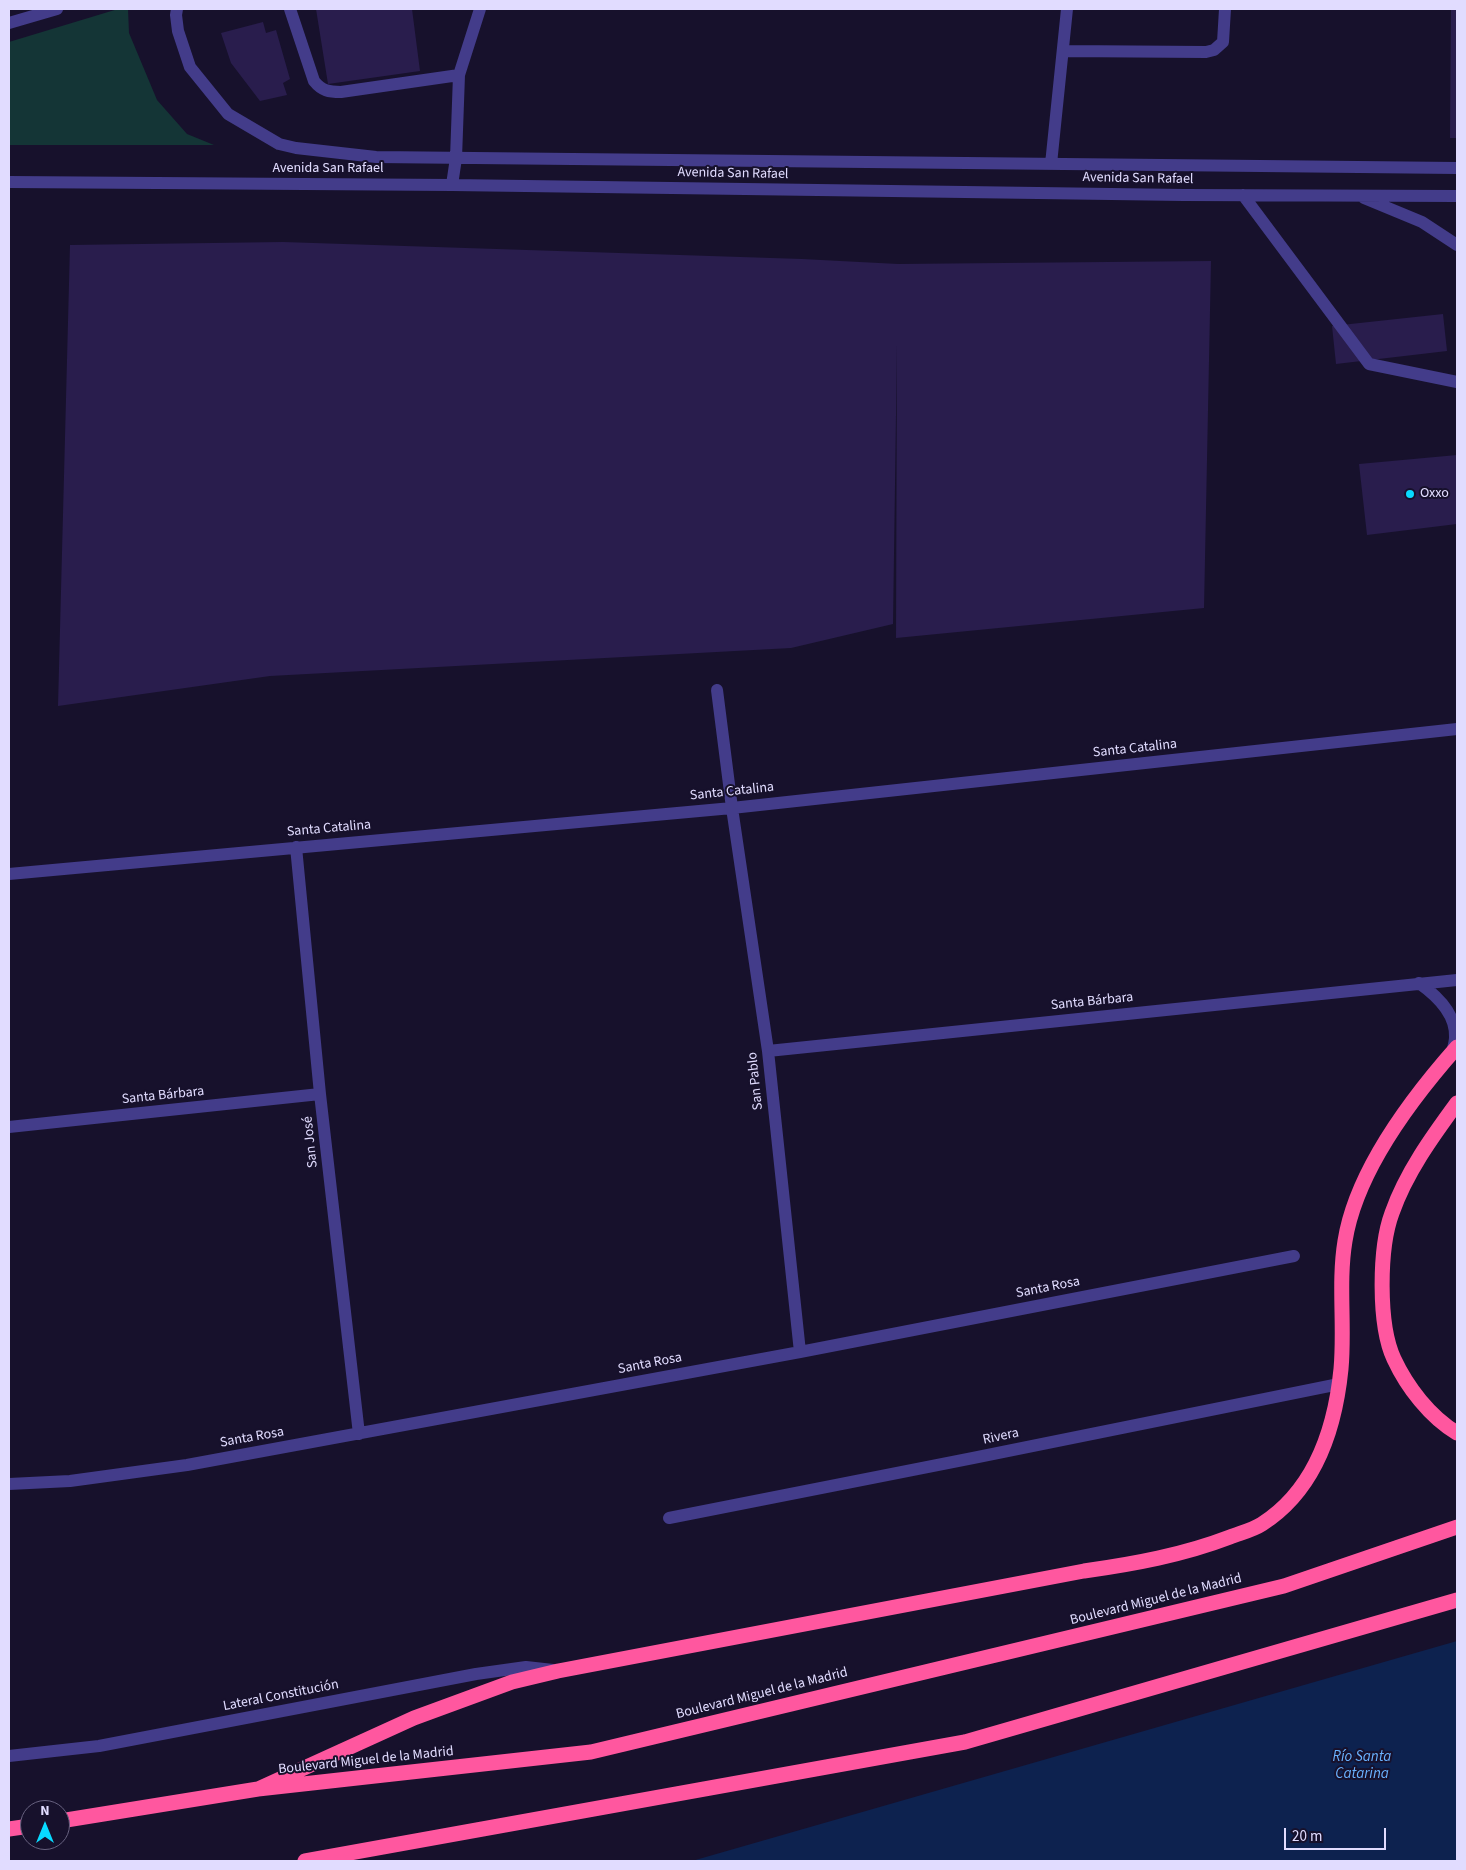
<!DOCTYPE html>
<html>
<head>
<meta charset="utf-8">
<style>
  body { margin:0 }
  #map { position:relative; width:1466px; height:1870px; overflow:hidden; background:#17112c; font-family:"Source Sans 3",sans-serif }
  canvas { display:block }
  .frame { position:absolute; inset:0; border:10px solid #e1dcff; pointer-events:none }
  .north { position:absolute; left:20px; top:1800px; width:50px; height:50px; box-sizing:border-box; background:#17112c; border:1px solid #686280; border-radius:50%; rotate:0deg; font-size:14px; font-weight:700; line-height:20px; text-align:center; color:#e1dcff }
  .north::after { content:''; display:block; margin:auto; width:18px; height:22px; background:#08daff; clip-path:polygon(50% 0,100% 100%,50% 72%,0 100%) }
  .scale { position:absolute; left:1284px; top:1828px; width:102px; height:22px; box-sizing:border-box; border:2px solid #e1dcff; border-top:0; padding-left:6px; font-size:15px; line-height:18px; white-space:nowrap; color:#e1dcff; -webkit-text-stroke:4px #17112c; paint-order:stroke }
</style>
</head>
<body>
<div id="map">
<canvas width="1466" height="1870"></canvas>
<div class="frame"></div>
<div class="north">N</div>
<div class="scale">20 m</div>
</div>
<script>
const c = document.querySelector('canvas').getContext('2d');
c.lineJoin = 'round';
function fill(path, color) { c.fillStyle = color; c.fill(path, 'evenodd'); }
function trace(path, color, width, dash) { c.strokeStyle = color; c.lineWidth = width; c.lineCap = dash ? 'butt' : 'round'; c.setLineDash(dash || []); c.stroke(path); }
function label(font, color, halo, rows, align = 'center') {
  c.font = font + ' "Source Sans 3",sans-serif'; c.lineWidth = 4; c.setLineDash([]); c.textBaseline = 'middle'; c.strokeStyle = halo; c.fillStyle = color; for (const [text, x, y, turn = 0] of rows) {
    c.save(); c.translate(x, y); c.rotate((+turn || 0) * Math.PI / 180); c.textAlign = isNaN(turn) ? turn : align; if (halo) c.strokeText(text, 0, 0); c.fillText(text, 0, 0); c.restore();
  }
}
fill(new Path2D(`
  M 118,9 L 128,9 L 129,33 L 157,100 L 187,134 L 214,145 L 9,145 L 9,42 Z`), '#143536');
fill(new Path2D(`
  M 1457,1641 L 1457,1861 L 692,1861 Z`), '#0d224f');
fill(new Path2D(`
  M 316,9 L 412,9 L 420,71 L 328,84 Z
  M 1451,9 L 1457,9 L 1457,138 L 1450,138 Z
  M 263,22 L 266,33 L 276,30 L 290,79 L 283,83 L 287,95 L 260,101 L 231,63 L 221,33 Z
  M 283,242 L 802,259 L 898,264 L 1211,261 L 1204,608 L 896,638 L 897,344 L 893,624 L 791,648 L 270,676 L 58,706 L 70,245 Z
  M 1443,314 L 1447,351 L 1336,364 L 1332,326 Z
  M 1457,455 L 1457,524 L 1367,535 L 1359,464 Z`), '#291d4d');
trace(new Path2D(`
  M 177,9 L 176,15 L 178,31 L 190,67 L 228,114 L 279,144 L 296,148 L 376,157 L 1457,168
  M 290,9 L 314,81 C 322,91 329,92 341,92 L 459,75 L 480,9
  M 9,23 L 57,9
  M 1063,51 L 1206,52 L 1214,50 L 1223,42 L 1225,9
  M 1051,164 L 1067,9
  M 9,182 L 452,185 L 1184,195 L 1457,196
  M 452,185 L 456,158 L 459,75
  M 1243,195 L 1369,364 L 1457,382
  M 1364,198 L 1422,222 L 1457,245
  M 717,690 L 732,808 L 768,1051 L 800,1352
  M 296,847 L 320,1094 L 359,1434
  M 9,874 L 732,808 L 1457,729
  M 1419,983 C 1436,995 1456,1014 1455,1037 C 1455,1042 1453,1048 1452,1053
  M 768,1051 L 1457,980
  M 9,1127 L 320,1094
  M 9,1484 L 70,1481 L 187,1465 L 800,1352 L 1294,1256
  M 669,1518 L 973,1458 L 1339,1384
  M 9,1756 L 99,1746 L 476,1674 L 526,1667 L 553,1670`), '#433c8a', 12);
trace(new Path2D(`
  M 1457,1103 C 1432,1137 1406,1173 1392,1213 C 1379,1248 1378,1325 1394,1359 C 1407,1387 1430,1417 1457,1433
  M 258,1789 L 414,1718 L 512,1682 L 558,1671 L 1084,1571 C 1134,1564 1183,1555 1230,1537 C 1240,1533 1253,1530 1262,1524 C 1315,1490 1335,1429 1341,1369 C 1345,1326 1338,1283 1345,1241 C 1356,1171 1411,1099 1457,1047
  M 60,1821 L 258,1789 L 591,1752 L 1284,1586 L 1457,1527
  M 9,1829 L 30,1826
  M 305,1861 L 965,1742 L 1457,1600`), '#ff579f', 15);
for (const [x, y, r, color] of [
  [1410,494,5,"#08daff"]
]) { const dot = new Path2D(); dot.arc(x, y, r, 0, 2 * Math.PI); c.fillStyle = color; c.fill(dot); trace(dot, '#17112c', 2); }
label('14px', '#e1dcff', '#17112c', [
  ["Avenida San Rafael",328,169],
  ["Avenida San Rafael",733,174,1],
  ["Avenida San Rafael",1138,179,1],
  ["Santa Catalina",1135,749,-6],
  ["Santa Catalina",732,792,-6],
  ["Santa Catalina",329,829,-5],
  ["Santa Bárbara",1092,1002,-6],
  ["San Pablo",756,1081,-96],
  ["Santa Bárbara",163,1096,-6],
  ["San José",311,1142,-96],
  ["Santa Rosa",1048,1288,-11],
  ["Santa Rosa",650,1364,-11],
  ["Rivera",1001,1437,-12],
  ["Santa Rosa",252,1438,-10],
  ["Boulevard Miguel de la Madrid",1156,1600,-14],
  ["Boulevard Miguel de la Madrid",762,1694,-14],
  ["Lateral Constitución",281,1696,-11],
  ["Boulevard Miguel de la Madrid",366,1761,-6]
]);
label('14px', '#e1dcff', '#17112c', [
  ["Oxxo",1420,494]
], 'left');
label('italic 15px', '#6ab2ff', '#17112c', [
  ["Río Santa",1362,1758],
  ["Catarina",1362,1775]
]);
</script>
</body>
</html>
